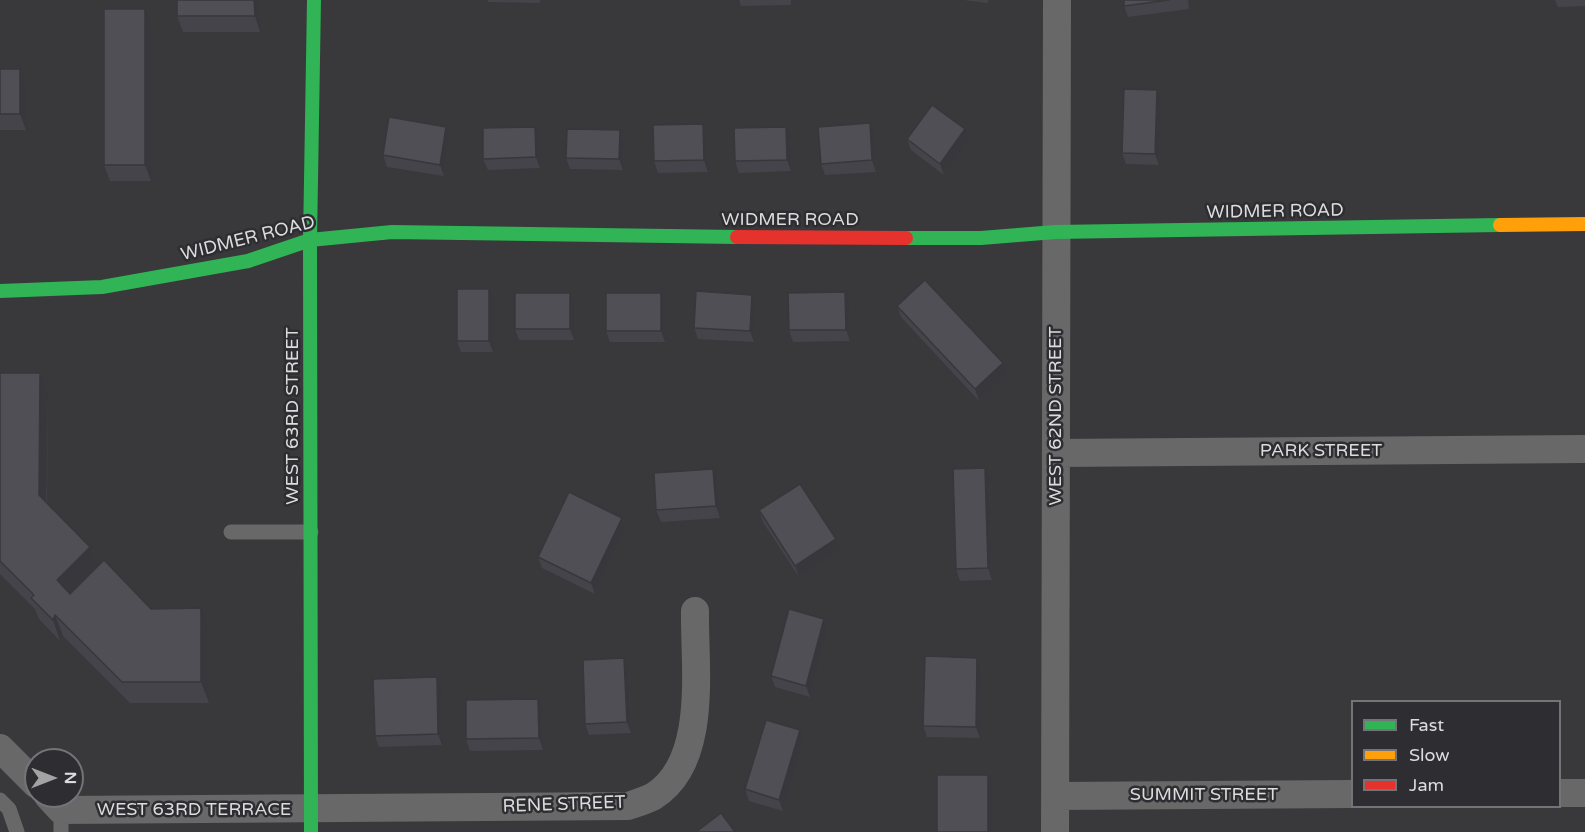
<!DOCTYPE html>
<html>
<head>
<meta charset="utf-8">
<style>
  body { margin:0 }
  #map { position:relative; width:1585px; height:832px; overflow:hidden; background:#39383b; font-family:"Varela Round",sans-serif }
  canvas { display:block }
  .legend { position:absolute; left:1351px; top:700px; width:210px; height:108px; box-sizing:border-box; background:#2e2d31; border:2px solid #747377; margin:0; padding:8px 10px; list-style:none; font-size:18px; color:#dcdcdf }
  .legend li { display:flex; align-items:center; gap:12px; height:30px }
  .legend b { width:30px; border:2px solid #747377 }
  .north { position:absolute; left:24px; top:748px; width:60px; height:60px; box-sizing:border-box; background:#2e2d31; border:2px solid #747377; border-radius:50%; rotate:90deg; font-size:16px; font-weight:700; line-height:24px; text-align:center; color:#dcdcdf }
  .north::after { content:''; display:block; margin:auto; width:21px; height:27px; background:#a3a3a6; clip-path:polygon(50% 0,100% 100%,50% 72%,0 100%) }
</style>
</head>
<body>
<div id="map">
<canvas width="1585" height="832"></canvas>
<ul class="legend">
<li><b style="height:8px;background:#30b455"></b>Fast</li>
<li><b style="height:8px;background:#ff9f0a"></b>Slow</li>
<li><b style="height:8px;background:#e5322d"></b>Jam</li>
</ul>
<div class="north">N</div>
</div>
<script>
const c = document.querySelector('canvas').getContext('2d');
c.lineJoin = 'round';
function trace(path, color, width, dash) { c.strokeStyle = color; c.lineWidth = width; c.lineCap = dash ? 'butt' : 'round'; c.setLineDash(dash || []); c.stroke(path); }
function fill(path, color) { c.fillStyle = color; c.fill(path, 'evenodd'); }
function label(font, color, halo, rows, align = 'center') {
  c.font = font + ' "Varela Round",sans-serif'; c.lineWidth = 5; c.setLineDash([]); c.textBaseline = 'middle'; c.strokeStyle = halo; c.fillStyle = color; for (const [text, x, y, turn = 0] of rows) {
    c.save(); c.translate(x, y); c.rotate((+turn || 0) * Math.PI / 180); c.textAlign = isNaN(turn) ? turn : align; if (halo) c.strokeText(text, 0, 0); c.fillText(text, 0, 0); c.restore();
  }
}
trace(new Path2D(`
  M 231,532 L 311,532
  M 0,800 L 9,809 L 17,832
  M 61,832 L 61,810`), '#696869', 15);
trace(new Path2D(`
  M 1056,453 L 1585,449
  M 0,748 L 36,784
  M 1560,793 L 1585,793
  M 48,796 L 61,810 L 628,806 C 637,803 647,800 654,796 C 709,761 694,666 695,611
  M 1055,796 L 1352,794
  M 1055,832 L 1057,0`), '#696869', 28);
trace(new Path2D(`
  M 906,238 L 981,238 L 1055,232 L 1500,225
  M 0,291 L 102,287 L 248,261 L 310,240 L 392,232 L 737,237
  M 311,832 L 310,240 L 314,0`), '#30b455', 14);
trace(new Path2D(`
  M 1500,225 L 1585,224`), '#ff9f0a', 14);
trace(new Path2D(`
  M 737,237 L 906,238`), '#e5322d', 14);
fill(new Path2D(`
  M 177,0 L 260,0 L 260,32 L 183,32 L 177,16 Z
  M 488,0 L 540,0 L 540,3 L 488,2 Z
  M 739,0 L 791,0 L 791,5 L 741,6 Z
  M 964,0 L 988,0 L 988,3 Z
  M 1124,0 L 1188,0 L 1189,9 L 1128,17 L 1124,6 Z
  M 1555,0 L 1585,0 L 1585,6 L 1558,7 Z
  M 151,26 L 151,181 L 110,181 L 104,165 Z
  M 0,69 L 20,69 L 26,86 L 26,130 L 0,130 Z
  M 1161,102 L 1159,165 L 1126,164 L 1122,153 Z
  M 703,124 L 707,135 L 708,172 L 658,173 L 654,161 Z
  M 446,127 L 450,138 L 444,176 L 387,167 L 383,155 Z
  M 620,130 L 624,141 L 623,170 L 570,169 L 566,158 Z
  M 874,135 L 876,172 L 825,175 L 821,164 Z
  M 539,138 L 540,168 L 488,170 L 483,159 Z
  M 791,138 L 791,171 L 739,173 L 735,161 Z
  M 907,139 L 969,141 L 944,175 L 911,150 Z
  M 489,289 L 493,300 L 493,352 L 461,352 L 457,341 Z
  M 570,293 L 574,304 L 574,340 L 519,340 L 515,329 Z
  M 661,293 L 665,304 L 665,342 L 610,342 L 606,331 Z
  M 849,303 L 850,341 L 793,342 L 789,330 Z
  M 756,306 L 754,342 L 698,339 L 694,328 Z
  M 897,306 L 1007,375 L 979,401 L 901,317 Z
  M 0,373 L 48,394 L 47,503 L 90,547 L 97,567 L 151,609 L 209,629 L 209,703 L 130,703 L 63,636 L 60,641 L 39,619 L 35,609 L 0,574 Z
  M 989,479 L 992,580 L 960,581 L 956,569 Z
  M 717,480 L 720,518 L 661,522 L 656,510 Z
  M 759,510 L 840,550 L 799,577 L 763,522 Z
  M 622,518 L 626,529 L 595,594 L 542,568 L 538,557 Z
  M 824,619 L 828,630 L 810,697 L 775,687 L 771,676 Z
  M 977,658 L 981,669 L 980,738 L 927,737 L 923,726 Z
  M 628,670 L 631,733 L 589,735 L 585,724 Z
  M 437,677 L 441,688 L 442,745 L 379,747 L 375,736 Z
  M 542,711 L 543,750 L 470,751 L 466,739 Z
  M 804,741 L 783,811 L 749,801 L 745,789 Z`), '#45444a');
fill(new Path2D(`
  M 254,0 L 260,0 L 260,32 L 255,16 Z
  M 145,9 L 151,26 L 151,181 L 145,165 Z
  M 20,69 L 26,86 L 26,130 L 20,114 Z
  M 1157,90 L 1161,102 L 1159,165 L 1155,154 Z
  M 870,123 L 874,135 L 876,172 L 872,160 Z
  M 703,124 L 707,135 L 708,172 L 704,160 Z
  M 446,127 L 450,138 L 444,176 L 440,165 Z
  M 535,127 L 539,138 L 540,168 L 536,157 Z
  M 786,127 L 791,138 L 791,171 L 787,160 Z
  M 965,129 L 969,141 L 944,175 L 940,164 Z
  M 620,130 L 624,141 L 623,170 L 619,159 Z
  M 489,289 L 493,300 L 493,352 L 489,341 Z
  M 845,292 L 849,303 L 850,341 L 846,330 Z
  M 570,293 L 574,304 L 574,340 L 570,329 Z
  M 661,293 L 665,304 L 665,342 L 661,331 Z
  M 752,295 L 756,306 L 754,342 L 750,331 Z
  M 1003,363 L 1007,375 L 979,401 L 975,389 Z
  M 40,373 L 48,394 L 46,516 L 39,495 Z
  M 985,468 L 989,479 L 992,580 L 988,568 Z
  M 713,469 L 717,480 L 720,518 L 716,506 Z
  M 622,518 L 626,529 L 595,594 L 591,583 Z
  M 836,539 L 840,550 L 799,577 L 795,566 Z
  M 90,547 L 98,568 L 64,601 L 57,580 Z
  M 201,608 L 209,629 L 209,703 L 201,682 Z
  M 55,615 L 63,636 L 60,641 L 53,620 Z
  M 824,619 L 828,630 L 810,697 L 806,686 Z
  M 624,658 L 628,670 L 631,733 L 627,722 Z
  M 977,658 L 981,669 L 980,738 L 976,727 Z
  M 437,677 L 441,688 L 442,745 L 438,734 Z
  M 538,699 L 542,711 L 543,750 L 539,738 Z
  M 800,730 L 804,741 L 783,811 L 779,800 Z
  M 988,775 L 992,786 L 992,832 L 988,832 Z`), '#38373c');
const building = new Path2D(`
  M 177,0 L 254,0 L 255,16 L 177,16 Z
  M 1124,0 L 1169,0 L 1124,6 Z
  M 104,9 L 145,9 L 145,165 L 104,165 Z
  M 0,69 L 20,69 L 20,114 L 0,114 Z
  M 1124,89 L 1157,90 L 1155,154 L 1122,153 Z
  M 932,105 L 965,129 L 940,164 L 907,139 Z
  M 389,117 L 446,127 L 440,165 L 383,155 Z
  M 870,123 L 872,160 L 821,164 L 818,127 Z
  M 703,124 L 704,160 L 654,161 L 653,125 Z
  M 535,127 L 536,157 L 483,159 L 483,128 Z
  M 786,127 L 787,160 L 735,161 L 734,128 Z
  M 567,129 L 620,130 L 619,159 L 566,158 Z
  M 925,280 L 1003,363 L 975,389 L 897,306 Z
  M 457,289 L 489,289 L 489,341 L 457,341 Z
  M 696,291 L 752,295 L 750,331 L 694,328 Z
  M 845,292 L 846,330 L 789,330 L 788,293 Z
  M 515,293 L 570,293 L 570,329 L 515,329 Z
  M 606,293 L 661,293 L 661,331 L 606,331 Z
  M 0,373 L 40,373 L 39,495 L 90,547 L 57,580 L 70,594 L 104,560 L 151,609 L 201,608 L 201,682 L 122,682 L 55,615 L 53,620 L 31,598 L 34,595 L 0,561 Z
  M 985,468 L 988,568 L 956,569 L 953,469 Z
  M 713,469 L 716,506 L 656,510 L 654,473 Z
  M 800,484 L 836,539 L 795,566 L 759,510 Z
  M 569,492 L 622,518 L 591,583 L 538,557 Z
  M 789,609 L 824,619 L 806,686 L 771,676 Z
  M 925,656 L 977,658 L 976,727 L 923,726 Z
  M 624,658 L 627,722 L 585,724 L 583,660 Z
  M 437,677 L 438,734 L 375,736 L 373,679 Z
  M 538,699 L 539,738 L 466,739 L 466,700 Z
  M 766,720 L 800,730 L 779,800 L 745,789 Z
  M 937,775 L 988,775 L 988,832 L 937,832 Z
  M 721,813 L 735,832 L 696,832 Z`);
fill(building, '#504f56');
trace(building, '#38373c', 1.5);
label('18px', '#dcdcdf', '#2e2d31', [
  ["WIDMER ROAD",1275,212,-1],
  ["WIDMER ROAD",790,220],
  ["WIDMER ROAD",248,239,-14],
  ["WEST 63RD STREET",293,416,-90],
  ["WEST 62ND STREET",1056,416,-90],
  ["PARK STREET",1321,451],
  ["SUMMIT STREET",1204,795],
  ["RENE STREET",564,805,-2],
  ["WEST 63RD TERRACE",194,810]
]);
</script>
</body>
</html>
